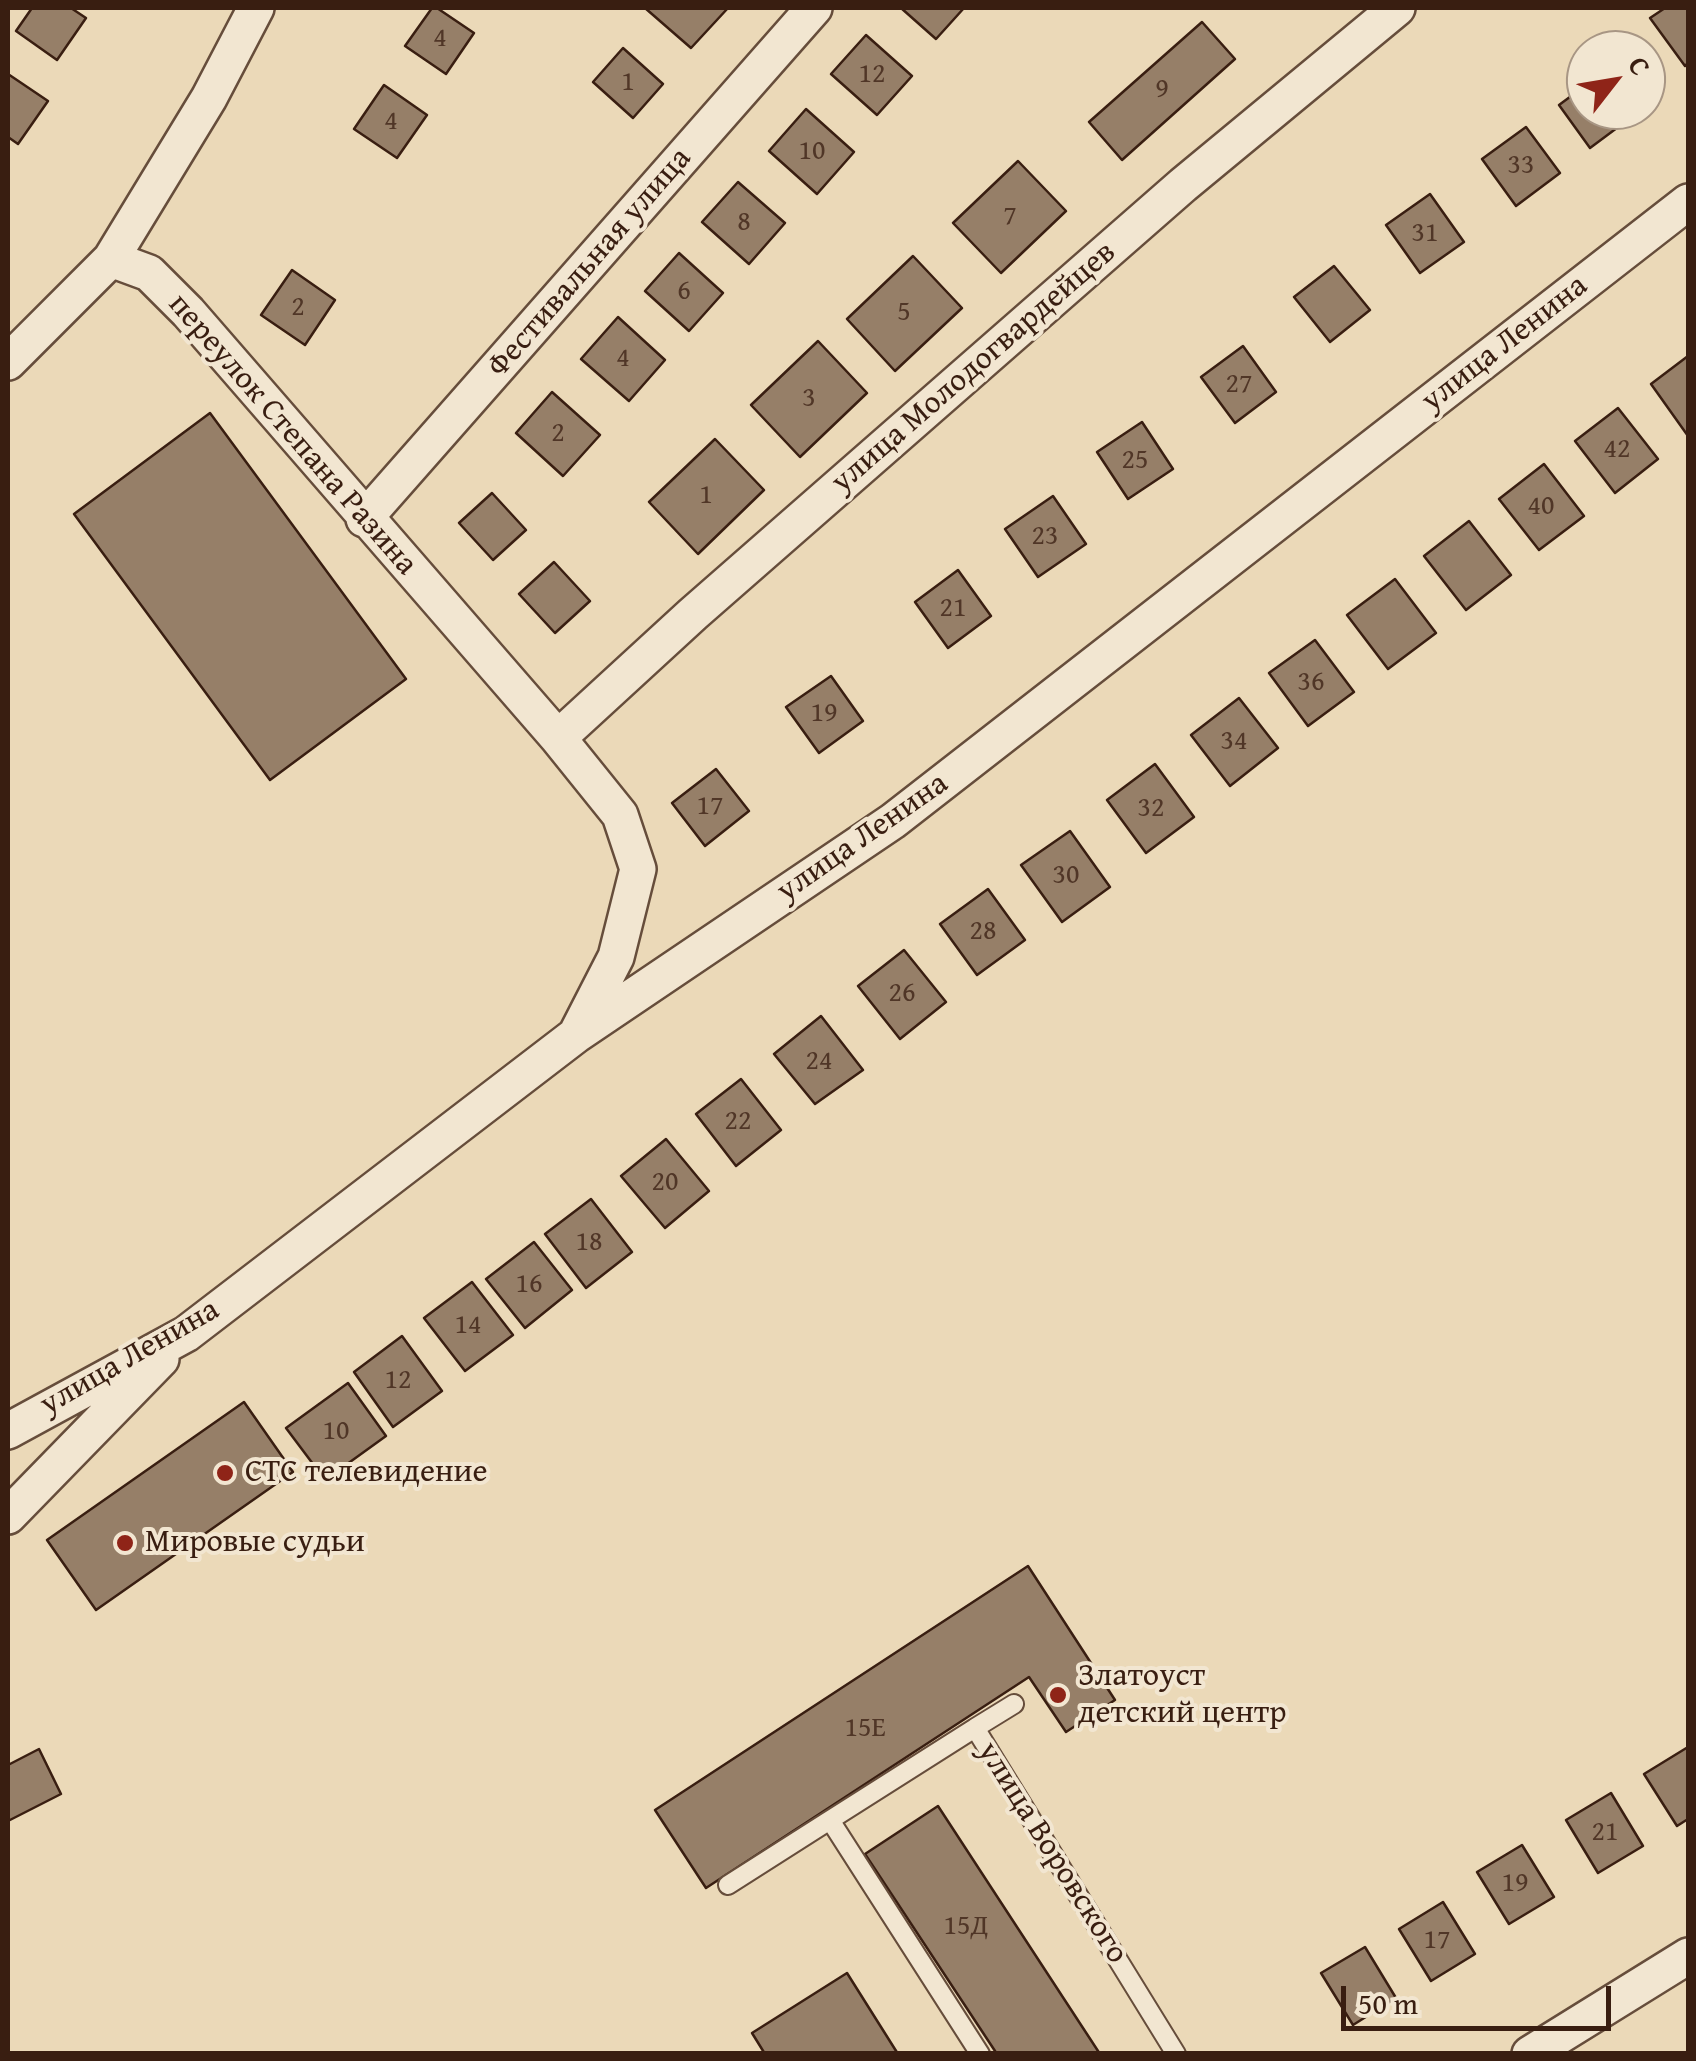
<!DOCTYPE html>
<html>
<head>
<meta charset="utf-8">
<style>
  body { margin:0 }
  #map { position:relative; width:1696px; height:2061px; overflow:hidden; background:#ebd9b8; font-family:"Gentium Book Plus",serif }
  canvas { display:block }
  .frame { position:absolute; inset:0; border:10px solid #391e11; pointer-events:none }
  .north { position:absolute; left:1566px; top:30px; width:100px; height:100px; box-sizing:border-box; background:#f2e6d1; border:2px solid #a89684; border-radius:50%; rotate:59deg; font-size:28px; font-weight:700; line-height:40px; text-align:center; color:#391e11 }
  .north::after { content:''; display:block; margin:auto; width:35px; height:45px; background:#8f2418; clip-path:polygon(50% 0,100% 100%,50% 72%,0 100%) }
  .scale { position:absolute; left:1341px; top:1986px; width:270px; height:45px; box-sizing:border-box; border:5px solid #391e11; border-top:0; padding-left:12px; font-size:30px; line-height:35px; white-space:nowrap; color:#391e11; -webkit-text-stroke:8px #f2e6d1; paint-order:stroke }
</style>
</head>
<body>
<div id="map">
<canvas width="1696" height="2061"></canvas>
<div class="frame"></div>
<div class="north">С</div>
<div class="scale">50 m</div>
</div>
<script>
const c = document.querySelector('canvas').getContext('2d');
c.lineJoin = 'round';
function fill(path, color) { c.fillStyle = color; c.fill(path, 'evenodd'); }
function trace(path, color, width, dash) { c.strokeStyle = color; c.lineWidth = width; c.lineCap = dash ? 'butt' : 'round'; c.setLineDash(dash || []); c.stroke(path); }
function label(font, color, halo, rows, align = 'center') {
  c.font = font + ' "Gentium Book Plus",serif'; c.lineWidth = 8; c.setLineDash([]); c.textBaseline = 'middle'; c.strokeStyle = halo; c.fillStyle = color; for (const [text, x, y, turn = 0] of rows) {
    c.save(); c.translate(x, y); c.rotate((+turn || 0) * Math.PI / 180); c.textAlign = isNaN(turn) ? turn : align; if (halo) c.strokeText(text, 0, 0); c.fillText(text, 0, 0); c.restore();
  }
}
const building = new Path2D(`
  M 32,8 L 71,8 L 86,18 L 57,60 L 16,31 Z
  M 432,8 L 437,8 L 474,33 L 446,74 L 405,46 Z
  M 645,8 L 728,8 L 691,48 Z
  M 901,8 L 964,8 L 936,39 Z
  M 1665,8 L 1688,8 L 1688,63 L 1685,66 L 1650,18 Z
  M 1202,22 L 1235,59 L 1122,160 L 1089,122 Z
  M 866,35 L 912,76 L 877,115 L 831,74 Z
  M 623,48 L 663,84 L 633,118 L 593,82 Z
  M 8,74 L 48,101 L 18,144 L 8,137 Z
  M 384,85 L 427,115 L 397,158 L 354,129 Z
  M 1586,85 L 1586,110 L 1629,110 L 1633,116 L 1590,148 L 1559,105 Z
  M 806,109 L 854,152 L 817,194 L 769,151 Z
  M 1526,127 L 1560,173 L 1516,206 L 1482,159 Z
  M 1018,161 L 1066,211 L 1001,273 L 953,223 Z
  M 738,182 L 785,223 L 749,264 L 702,222 Z
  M 1430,194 L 1464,242 L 1420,273 L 1386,225 Z
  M 679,253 L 723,293 L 689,331 L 645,291 Z
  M 913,256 L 962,308 L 895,371 L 847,319 Z
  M 1334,266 L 1370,310 L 1330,342 L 1294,297 Z
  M 292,270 L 335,300 L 305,345 L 261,315 Z
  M 618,317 L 665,360 L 629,401 L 581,359 Z
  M 818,341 L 867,393 L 800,457 L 751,405 Z
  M 1243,346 L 1276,392 L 1235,423 L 1201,377 Z
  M 1688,356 L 1688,436 L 1651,384 Z
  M 552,392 L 600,435 L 563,476 L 516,433 Z
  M 1618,408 L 1658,459 L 1615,493 L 1575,441 Z
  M 210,413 L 406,679 L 270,780 L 74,514 Z
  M 1142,422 L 1173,469 L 1128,499 L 1097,452 Z
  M 715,439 L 764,490 L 698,554 L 649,502 Z
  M 1544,464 L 1584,516 L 1539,550 L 1499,499 Z
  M 492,493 L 526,530 L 493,560 L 459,523 Z
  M 1053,496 L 1086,544 L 1038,577 L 1005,529 Z
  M 1469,521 L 1511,575 L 1466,610 L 1424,556 Z
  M 554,562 L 590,601 L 555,633 L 519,594 Z
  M 958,570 L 991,616 L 948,648 L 915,602 Z
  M 1395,579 L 1436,633 L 1388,669 L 1347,615 Z
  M 1315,640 L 1354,692 L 1308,726 L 1269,673 Z
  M 831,676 L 863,721 L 819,753 L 786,707 Z
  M 1239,698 L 1278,748 L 1230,786 L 1191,735 Z
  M 1155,764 L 1194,817 L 1146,853 L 1107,800 Z
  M 716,769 L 749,811 L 705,846 L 672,803 Z
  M 1070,831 L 1110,887 L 1062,922 L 1021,865 Z
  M 988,889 L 1025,940 L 977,975 L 940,924 Z
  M 904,950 L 946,1002 L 900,1039 L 858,986 Z
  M 821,1016 L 863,1070 L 815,1104 L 774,1054 Z
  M 741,1079 L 781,1130 L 736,1166 L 696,1114 Z
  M 666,1139 L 709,1191 L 665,1228 L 621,1176 Z
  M 591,1199 L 632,1252 L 586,1288 L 545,1234 Z
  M 534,1242 L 572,1290 L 525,1328 L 486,1279 Z
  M 472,1282 L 513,1335 L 465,1371 L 424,1318 Z
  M 402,1336 L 442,1391 L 393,1427 L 354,1372 Z
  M 348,1383 L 386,1436 L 325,1480 L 286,1428 Z
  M 244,1402 L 293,1472 L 96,1610 L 47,1540 Z
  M 1028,1566 L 1115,1700 L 1066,1732 L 1029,1677 L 706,1888 L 655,1810 Z
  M 1688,1747 L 1688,1819 L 1677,1826 L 1644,1774 Z
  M 39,1749 L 61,1794 L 8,1821 L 8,1765 Z
  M 1611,1793 L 1643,1846 L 1598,1873 L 1566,1820 Z
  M 938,1806 L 1000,1901 L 1100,2054 L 997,2054 L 865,1854 Z
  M 1522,1845 L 1554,1897 L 1509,1924 L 1477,1872 Z
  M 1443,1902 L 1475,1954 L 1431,1981 L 1399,1929 Z
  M 1365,1947 L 1396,1998 L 1353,2025 L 1321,1973 Z
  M 847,1973 L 898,2054 L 765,2054 L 752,2033 Z`);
fill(building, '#967f68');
trace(building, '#391e11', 2.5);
const service = new Path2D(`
  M 975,1728 L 1014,1704
  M 728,1885 L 830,1820
  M 980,2054 L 830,1820 L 975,1728 L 1176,2054`);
const minor = new Path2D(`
  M 111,259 L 149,273 L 188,312 L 558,738 L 620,815 L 638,869 L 616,957 L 578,1031
  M 8,362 L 111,259 L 209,98 L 256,8
  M 364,519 L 814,8
  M 558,738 L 693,614 L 1183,185 L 1397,8
  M 8,1431 L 186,1334 L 576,1035 L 893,821 L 1688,202
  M 8,1516 L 161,1359
  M 1530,2054 L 1688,1956`);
trace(service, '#664d3b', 22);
trace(minor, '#664d3b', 40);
trace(service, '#f2e6d1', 18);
trace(minor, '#f2e6d1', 35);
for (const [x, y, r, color] of [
  [225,1473,10,"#8f2418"],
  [125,1543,10,"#8f2418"],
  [1058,1695,10,"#8f2418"]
]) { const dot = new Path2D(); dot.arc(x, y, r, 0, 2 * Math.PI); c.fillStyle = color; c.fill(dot); trace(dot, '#f2e6d1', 4); }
label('28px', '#503627', null, [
  ["4",440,39],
  ["12",872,75],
  ["1",628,83],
  ["9",1162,90],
  ["4",391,122],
  ["10",812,152],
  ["33",1521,166],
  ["7",1010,217],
  ["8",744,223],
  ["31",1425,234],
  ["6",684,292],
  ["2",298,308],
  ["5",904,313],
  ["4",623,359],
  ["27",1239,385],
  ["3",809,399],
  ["2",558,434],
  ["42",1617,450],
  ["25",1135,461],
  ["1",706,496],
  ["40",1541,507],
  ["23",1045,537],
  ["21",953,609],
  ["36",1311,683],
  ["19",824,714],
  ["34",1234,742],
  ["17",710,807],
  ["32",1151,809],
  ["30",1066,876],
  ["28",983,932],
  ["26",902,994],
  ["24",819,1062],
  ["22",738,1122],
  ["20",665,1183],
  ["18",589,1243],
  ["16",529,1285],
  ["14",468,1326],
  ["12",398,1381],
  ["10",336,1432],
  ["15Е",865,1729],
  ["21",1605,1833],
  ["19",1515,1884],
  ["15Д",966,1927],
  ["17",1437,1941]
]);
label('32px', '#391e11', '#f2e6d1', [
  ["Фестивальная улица",590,263,-49],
  ["улица Ленина",1505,344,-38],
  ["улица Молодогвардейцев",974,368,-41],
  ["переулок Степана Разина",292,435,49],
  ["улица Ленина",863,838,-35],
  ["улица Ленина",130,1358,-30],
  ["улица Воровского",1052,1853,58]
]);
label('32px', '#391e11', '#f2e6d1', [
  ["СТС телевидение",245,1473],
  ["Мировые судьи",145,1543],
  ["Златоуст",1078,1677],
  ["детский центр",1078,1714]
], 'left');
</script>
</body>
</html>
